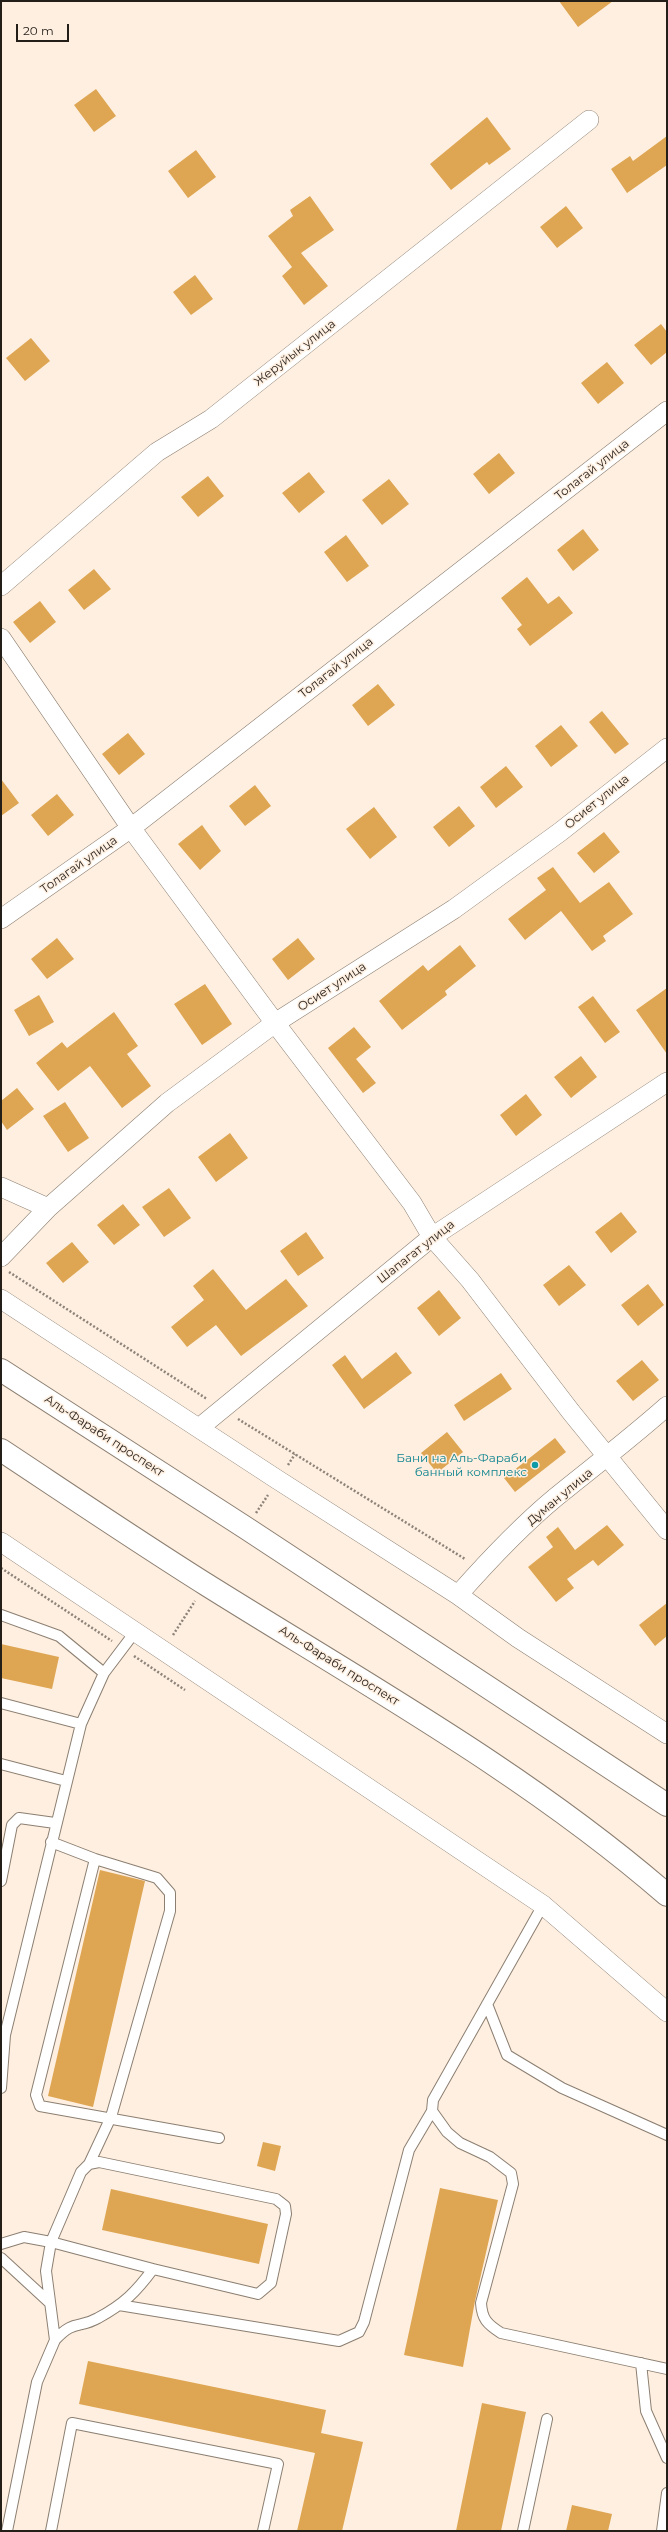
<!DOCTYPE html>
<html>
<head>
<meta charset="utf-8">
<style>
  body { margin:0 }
  #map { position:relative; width:668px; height:2532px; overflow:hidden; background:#feefe0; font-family:Montserrat,sans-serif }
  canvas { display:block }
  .frame { position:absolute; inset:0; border:2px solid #241e19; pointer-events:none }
  .scale { position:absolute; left:16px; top:24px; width:53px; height:18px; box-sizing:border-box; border:2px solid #241e19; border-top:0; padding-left:5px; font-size:12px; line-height:14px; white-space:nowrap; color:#241e19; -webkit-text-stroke:3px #feefe0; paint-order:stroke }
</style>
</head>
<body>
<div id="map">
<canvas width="668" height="2532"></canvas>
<div class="frame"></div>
<div class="scale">20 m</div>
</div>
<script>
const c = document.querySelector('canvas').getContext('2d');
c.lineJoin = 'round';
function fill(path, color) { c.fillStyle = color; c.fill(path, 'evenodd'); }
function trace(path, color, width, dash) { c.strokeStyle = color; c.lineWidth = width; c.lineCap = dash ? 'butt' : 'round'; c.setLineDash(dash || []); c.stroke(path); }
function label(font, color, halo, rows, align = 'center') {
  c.font = font + ' Montserrat,sans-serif'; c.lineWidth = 3; c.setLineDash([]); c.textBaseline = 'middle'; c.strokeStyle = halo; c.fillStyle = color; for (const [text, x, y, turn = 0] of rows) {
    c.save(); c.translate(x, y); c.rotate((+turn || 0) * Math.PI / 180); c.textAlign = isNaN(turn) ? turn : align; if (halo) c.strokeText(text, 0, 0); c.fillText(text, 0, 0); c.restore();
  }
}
fill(new Path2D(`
  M 559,1 L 613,1 L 578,27 Z
  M 96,89 L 116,116 L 94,132 L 74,105 Z
  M 487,117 L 511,149 L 489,165 L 487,162 L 451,190 L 430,164 Z
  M 667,136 L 667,165 L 627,193 L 611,169 L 630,156 L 633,161 Z
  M 196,150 L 216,177 L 188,198 L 168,171 Z
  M 310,196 L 334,230 L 301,253 L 328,286 L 304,305 L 282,276 L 292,267 L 268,236 L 293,216 L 290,210 Z
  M 566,206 L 583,228 L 557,248 L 540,227 Z
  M 195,275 L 213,299 L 191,315 L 173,292 Z
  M 661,324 L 667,332 L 667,352 L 651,365 L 634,345 Z
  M 31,338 L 50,361 L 25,381 L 6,358 Z
  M 607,362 L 624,383 L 598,404 L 581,383 Z
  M 499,453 L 515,473 L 489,494 L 473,474 Z
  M 309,472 L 325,492 L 299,513 L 282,493 Z
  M 208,476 L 224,496 L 198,517 L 181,497 Z
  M 389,479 L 409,504 L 382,525 L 362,500 Z
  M 583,529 L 599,550 L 573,571 L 557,550 Z
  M 346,535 L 369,566 L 347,582 L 324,552 Z
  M 94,569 L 111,589 L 84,610 L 68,590 Z
  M 527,577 L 548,604 L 559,596 L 573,613 L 530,646 L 517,629 L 522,625 L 501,598 Z
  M 40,601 L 56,622 L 30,643 L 13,622 Z
  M 378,684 L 395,705 L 368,726 L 352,705 Z
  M 602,711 L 629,744 L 615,754 L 589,722 Z
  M 561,725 L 578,746 L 551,767 L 535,746 Z
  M 128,733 L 145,754 L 119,775 L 102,754 Z
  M 506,766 L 523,787 L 496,808 L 480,787 Z
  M 1,779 L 19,803 L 1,816 Z
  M 255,785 L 271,806 L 245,826 L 229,806 Z
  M 57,794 L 74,815 L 48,836 L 31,815 Z
  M 459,806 L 475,826 L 449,847 L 433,827 Z
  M 374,807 L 397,837 L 370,859 L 346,829 Z
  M 202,825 L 221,851 L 200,870 L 178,844 Z
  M 604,832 L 620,852 L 594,873 L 577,853 Z
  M 553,867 L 580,903 L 609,882 L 633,914 L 603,936 L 606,941 L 592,951 L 561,911 L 525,940 L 508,919 L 546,890 L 537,878 Z
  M 57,938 L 74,959 L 47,979 L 31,959 Z
  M 298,938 L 315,959 L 288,980 L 272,959 Z
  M 460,945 L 476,966 L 445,991 L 447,995 L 402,1030 L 379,1001 L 423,965 L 428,971 Z
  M 205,984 L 232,1024 L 202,1045 L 174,1004 Z
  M 667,988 L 667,1054 L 636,1010 Z
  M 39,995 L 54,1022 L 29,1036 L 14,1010 Z
  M 593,996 L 620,1032 L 605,1043 L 578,1007 Z
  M 114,1012 L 138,1046 L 127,1054 L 151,1086 L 122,1108 L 90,1066 L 58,1091 L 36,1063 L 62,1042 L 67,1048 Z
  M 354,1027 L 371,1047 L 356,1059 L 376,1083 L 363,1093 L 328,1048 Z
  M 581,1056 L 597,1077 L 571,1098 L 554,1077 Z
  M 17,1088 L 34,1109 L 7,1130 L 1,1121 L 1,1101 Z
  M 526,1094 L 542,1115 L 516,1136 L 500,1115 Z
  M 65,1102 L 89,1138 L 68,1152 L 43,1116 Z
  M 230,1133 L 248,1158 L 216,1182 L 198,1157 Z
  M 169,1188 L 191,1218 L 164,1237 L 142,1207 Z
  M 123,1204 L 140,1225 L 114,1245 L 97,1225 Z
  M 621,1212 L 637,1232 L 611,1253 L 595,1232 Z
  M 306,1232 L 324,1258 L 298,1276 L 280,1251 Z
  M 72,1242 L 89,1262 L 63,1283 L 46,1263 Z
  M 569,1265 L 586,1285 L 559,1306 L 543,1285 Z
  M 213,1269 L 246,1310 L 286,1279 L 308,1306 L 241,1356 L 216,1325 L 187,1347 L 171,1327 L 204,1300 L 193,1286 Z
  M 648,1284 L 664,1305 L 638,1326 L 621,1305 Z
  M 439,1290 L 461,1318 L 439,1336 L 417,1308 Z
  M 396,1352 L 412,1373 L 364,1409 L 332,1365 L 345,1355 L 362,1379 Z
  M 642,1360 L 659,1380 L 633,1401 L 616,1381 Z
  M 501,1373 L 512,1389 L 464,1421 L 454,1405 Z
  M 447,1432 L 463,1452 L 437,1473 L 421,1453 Z
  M 555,1438 L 566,1452 L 515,1492 L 504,1478 Z
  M 607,1525 L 624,1545 L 598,1566 L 593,1560 L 567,1579 L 574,1588 L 556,1602 L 528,1567 L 553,1547 L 546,1537 L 558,1527 L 575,1550 Z
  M 667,1603 L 667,1636 L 655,1646 L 639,1625 Z
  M 1,1644 L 59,1657 L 52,1689 L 1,1678 Z
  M 100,1870 L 145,1881 L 93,2107 L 48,2096 Z
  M 263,2142 L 281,2146 L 275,2171 L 257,2166 Z
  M 440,2188 L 498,2200 L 475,2301 L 463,2367 L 404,2355 Z
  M 111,2189 L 268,2224 L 259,2264 L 102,2230 Z
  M 88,2361 L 326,2410 L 321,2433 L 363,2442 L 342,2531 L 297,2531 L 315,2453 L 79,2404 Z
  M 482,2403 L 526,2412 L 501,2531 L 456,2531 Z
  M 572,2505 L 612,2514 L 608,2531 L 566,2531 Z`), '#dea653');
const service = new Path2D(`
  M 1,1615 L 59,1636 L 104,1673
  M 1,1703 L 81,1724
  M 1,1764 L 66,1781
  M 51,1842 L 95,1859 L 157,1878 L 170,1893 L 170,1911 L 111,2117 L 89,2164
  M 95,1859 L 36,2095 L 40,2106 L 219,2138
  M 1,1881 L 12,1825 L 19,1818 L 55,1823
  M 543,1905 L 433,2100 L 432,2111 L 447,2132 L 460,2143 L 490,2157 L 511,2173 L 513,2184 L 481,2303 C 482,2319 487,2324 501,2333 L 667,2369
  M 487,2004 L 507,2055 L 562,2088 L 667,2135
  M 1,2088 L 5,2035 L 81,1724 L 104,1673 L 135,1632
  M 1,2244 L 24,2237 L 51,2242 L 46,2271 L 55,2340 L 37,2382 L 7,2531
  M 1,2258 L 50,2303
  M 119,2305 L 339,2341 L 359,2332 L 364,2322 L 409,2150 L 432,2111
  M 55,2340 C 74,2319 79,2329 98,2318 C 124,2304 136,2292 153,2269 L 258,2294 L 271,2283 L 286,2214 L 285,2206 L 276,2199 L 99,2162 L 89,2164 L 81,2172 L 51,2242 L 153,2269
  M 641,2363 L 646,2411 L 667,2458
  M 51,2531 L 72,2423 L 278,2464 L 263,2531
  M 523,2531 L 547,2419
  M 662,2531 L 667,2493`);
const minor = new Path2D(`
  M 1,586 L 157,452 L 211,419 L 589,120
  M 1,638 L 131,828 L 275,1023 L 412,1203 L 432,1237 L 470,1280 L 571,1412 L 667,1530
  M 1,919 L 131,828 L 667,411
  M 1,1187 L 48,1208 L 167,1103 L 275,1023 L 454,909 L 560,832 L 667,748
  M 1,1257 L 48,1208
  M 1,1299 L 278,1480 L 458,1595 L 518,1638 L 667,1734
  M 199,1428 L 432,1237 L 667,1082
  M 1,1542 L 543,1905 L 667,2012
  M 458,1595 C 488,1561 521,1526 556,1497 C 593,1467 631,1438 667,1406`);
const tertiary = new Path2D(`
  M 1,1370 L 246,1528 L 667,1805
  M 1,1450 C 69,1495 137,1541 207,1585 C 362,1682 529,1775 667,1895`);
trace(service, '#8c7f71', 12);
trace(minor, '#8c7f71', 20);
trace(tertiary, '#8c7f71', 24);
trace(new Path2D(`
  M 9,1272 L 207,1399
  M 238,1419 L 465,1559
  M 288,1465 L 295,1454
  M 256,1513 L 268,1495
  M 1,1568 L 112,1641
  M 173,1635 L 195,1601
  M 134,1656 L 185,1690`), '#8d8379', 2.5, [2, 2]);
trace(service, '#fff', 10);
trace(minor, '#fff', 19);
trace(tertiary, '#fff', 22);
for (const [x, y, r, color] of [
  [535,1465,4,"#0f9aa8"]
]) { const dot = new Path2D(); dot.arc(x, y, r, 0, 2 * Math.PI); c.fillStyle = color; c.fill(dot); trace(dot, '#feefe0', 1.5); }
label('12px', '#241e19', '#feefe0', [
  ["Жеруйык улица",295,353,-38],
  ["Толагай улица",592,470,-38],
  ["Толагай улица",336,668,-38],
  ["Осиет улица",597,802,-39],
  ["Толагай улица",79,865,-35],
  ["Осиет улица",332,987,-33],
  ["Шапагат улица",416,1252,-38],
  ["Аль-Фараби проспект",104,1436,33],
  ["Думан улица",560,1497,-40],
  ["Аль-Фараби проспект",339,1666,32]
]);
label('12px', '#0d838f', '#feefe0', [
  ["Бани на Аль-Фараби",527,1458],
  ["банный комплекс",527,1472]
], 'right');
</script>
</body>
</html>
